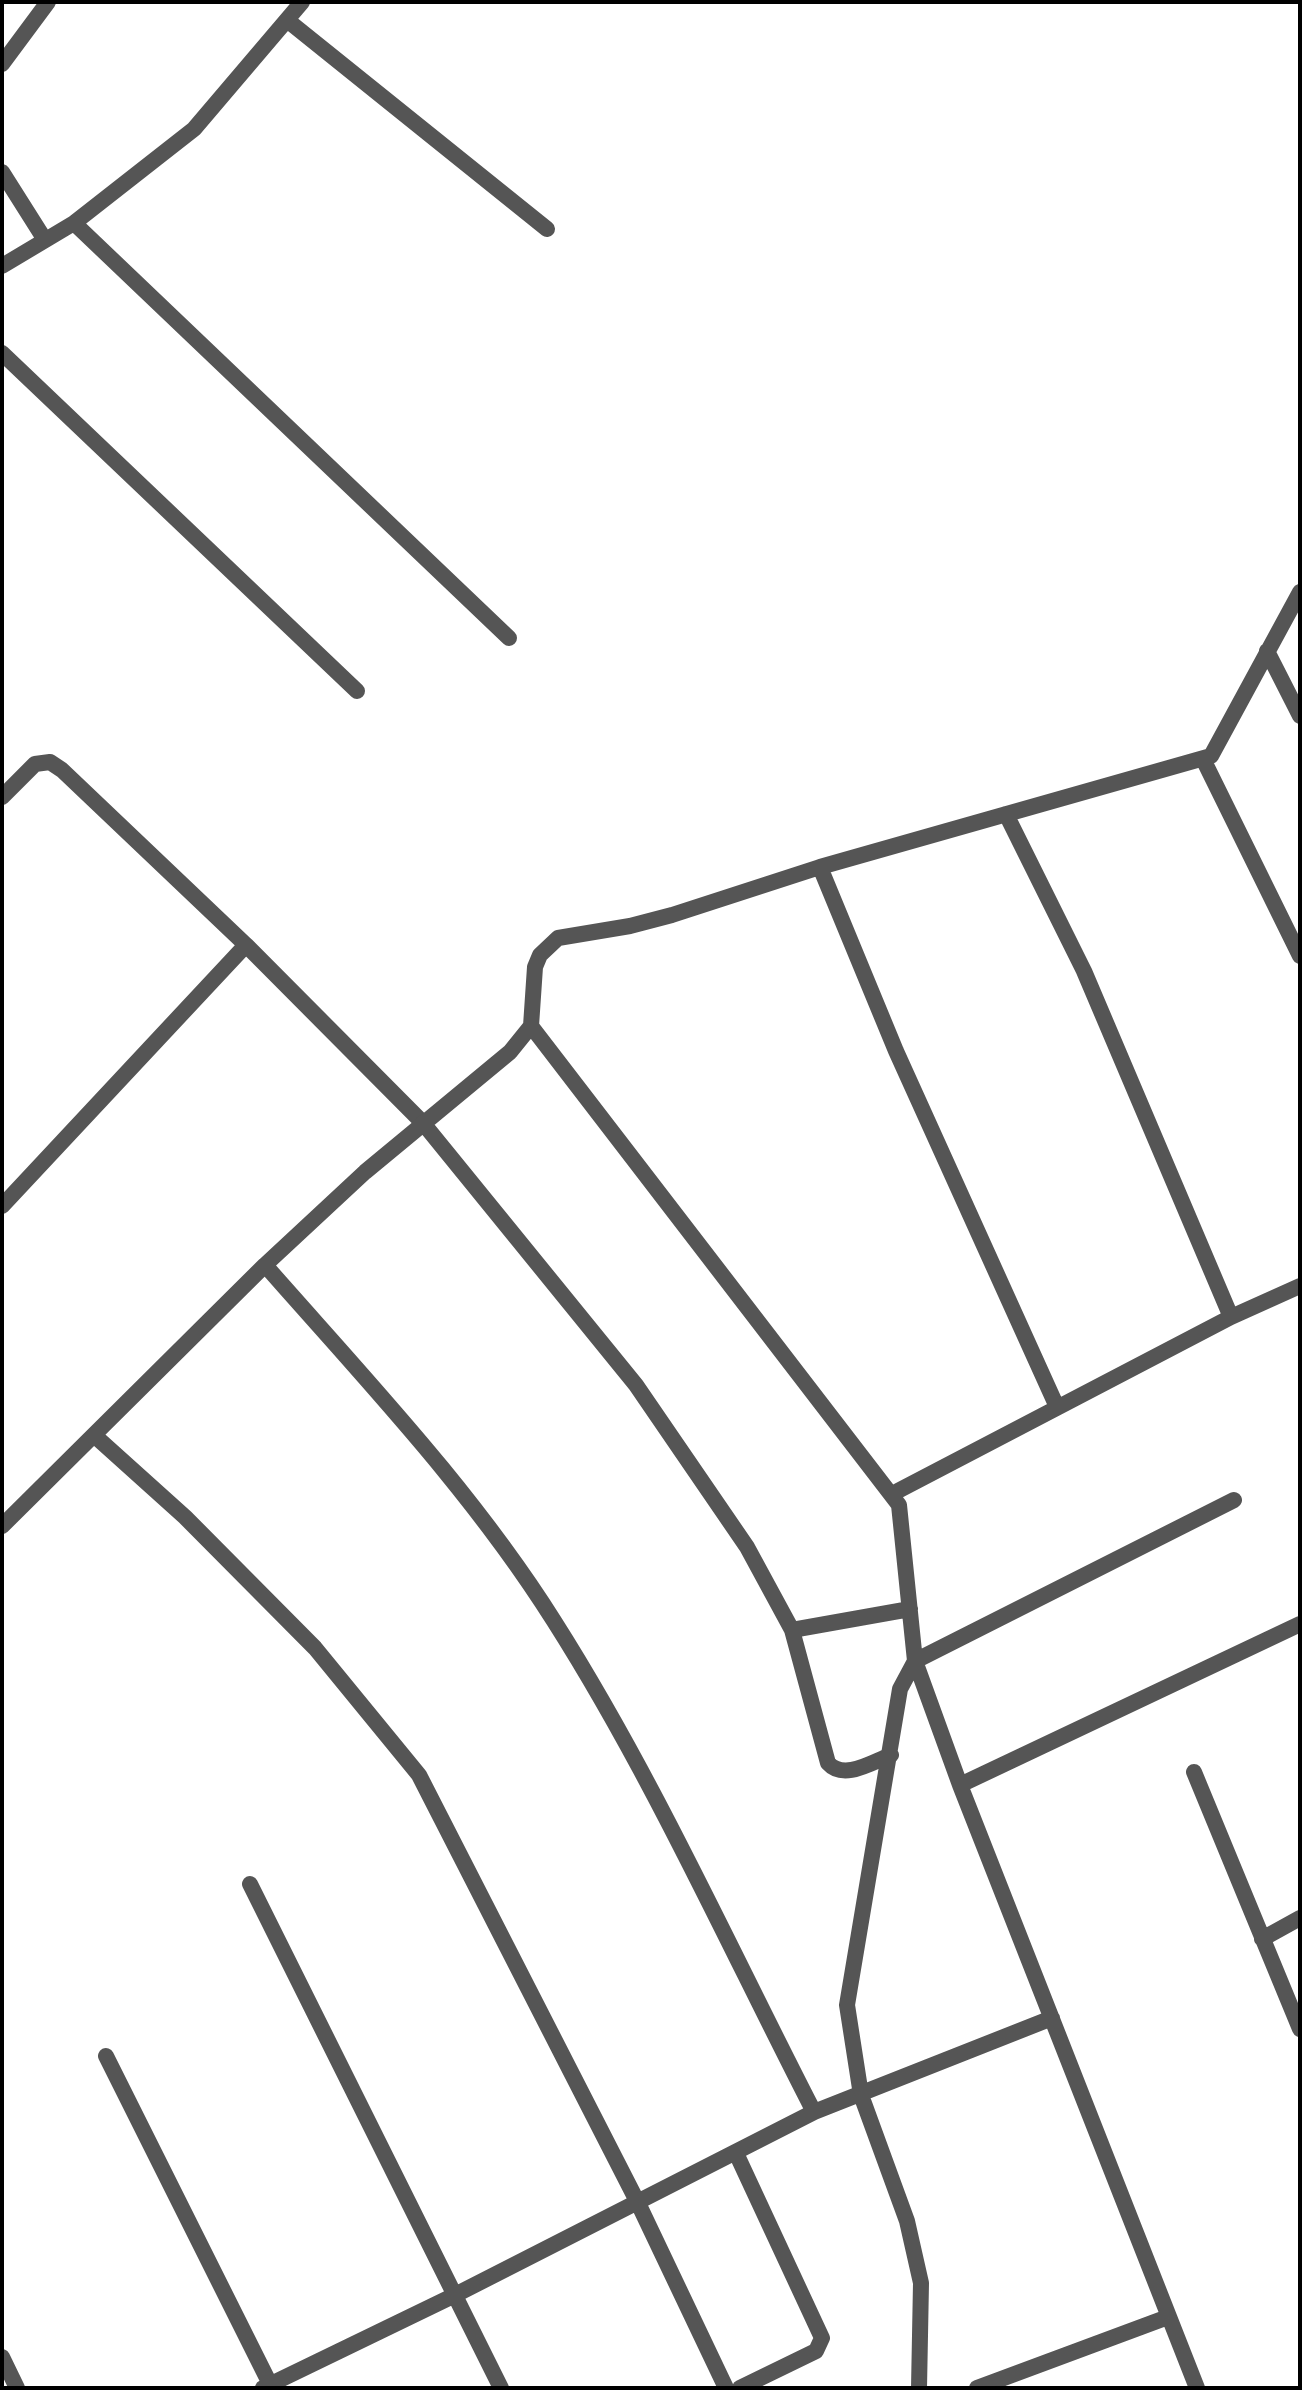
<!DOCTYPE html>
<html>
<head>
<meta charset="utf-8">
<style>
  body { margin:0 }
  #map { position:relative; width:1302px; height:2390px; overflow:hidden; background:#fff; font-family:Quicksand,sans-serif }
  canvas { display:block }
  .frame { position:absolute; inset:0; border:4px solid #000; pointer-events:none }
</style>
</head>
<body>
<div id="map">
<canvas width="1302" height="2390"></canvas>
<div class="frame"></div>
</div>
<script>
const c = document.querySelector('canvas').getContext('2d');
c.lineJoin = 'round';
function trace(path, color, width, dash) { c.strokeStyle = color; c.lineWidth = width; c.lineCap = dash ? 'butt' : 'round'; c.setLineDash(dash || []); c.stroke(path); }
trace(new Path2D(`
  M 287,20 L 547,229
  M 2,64 L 48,2
  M 2,172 L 45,240
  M 74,223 L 509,638
  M 2,266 L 74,223 L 194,129 L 302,2
  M 2,353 L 357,691
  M 2,797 L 35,764 L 50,762 L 62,770 L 246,945 L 423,1123
  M 2,1206 L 246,945`), '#555', 16);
trace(new Path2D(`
  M 1267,651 L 1300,716
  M 1203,759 L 1300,956
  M 1006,814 L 1084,971 L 1231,1317
  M 820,867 L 896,1051 L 1057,1407
  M 531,1026 L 899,1505 L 915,1661 L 960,1785 L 1197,2388
  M 423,1123 L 636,1385 L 747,1547 L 792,1630 L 828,1763 C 844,1781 872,1762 891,1755
  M 265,1265 C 366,1380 472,1491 554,1621 C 652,1775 730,1949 814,2112
  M 95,1436 L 185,1517 L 315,1648 L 419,1775 L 638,2203 L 726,2388
  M 892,1494 L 1231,1317 L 1300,1286
  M 2,1526 L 265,1265 L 365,1172 L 510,1052 L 531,1026 L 535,967 L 540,955 L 558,938 L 630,926 L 672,915 L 820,867 L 1211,756 L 1300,592
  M 792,1630 L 910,1609
  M 1194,1772 L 1300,2029
  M 960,1785 L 1300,1624
  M 250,1884 L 501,2388
  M 1262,1939 L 1300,1918
  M 106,2056 L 272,2388
  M 736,2153 L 822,2338 L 816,2351 L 740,2388
  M 2,2357 L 17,2388
  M 263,2388 L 455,2295 L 814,2112 L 1052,2018
  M 919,2388 L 921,2283 L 907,2221 L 861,2095 L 847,2005 L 900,1689 L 915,1661 L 1234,1500
  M 977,2388 L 1168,2317`), '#555', 16);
</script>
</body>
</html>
